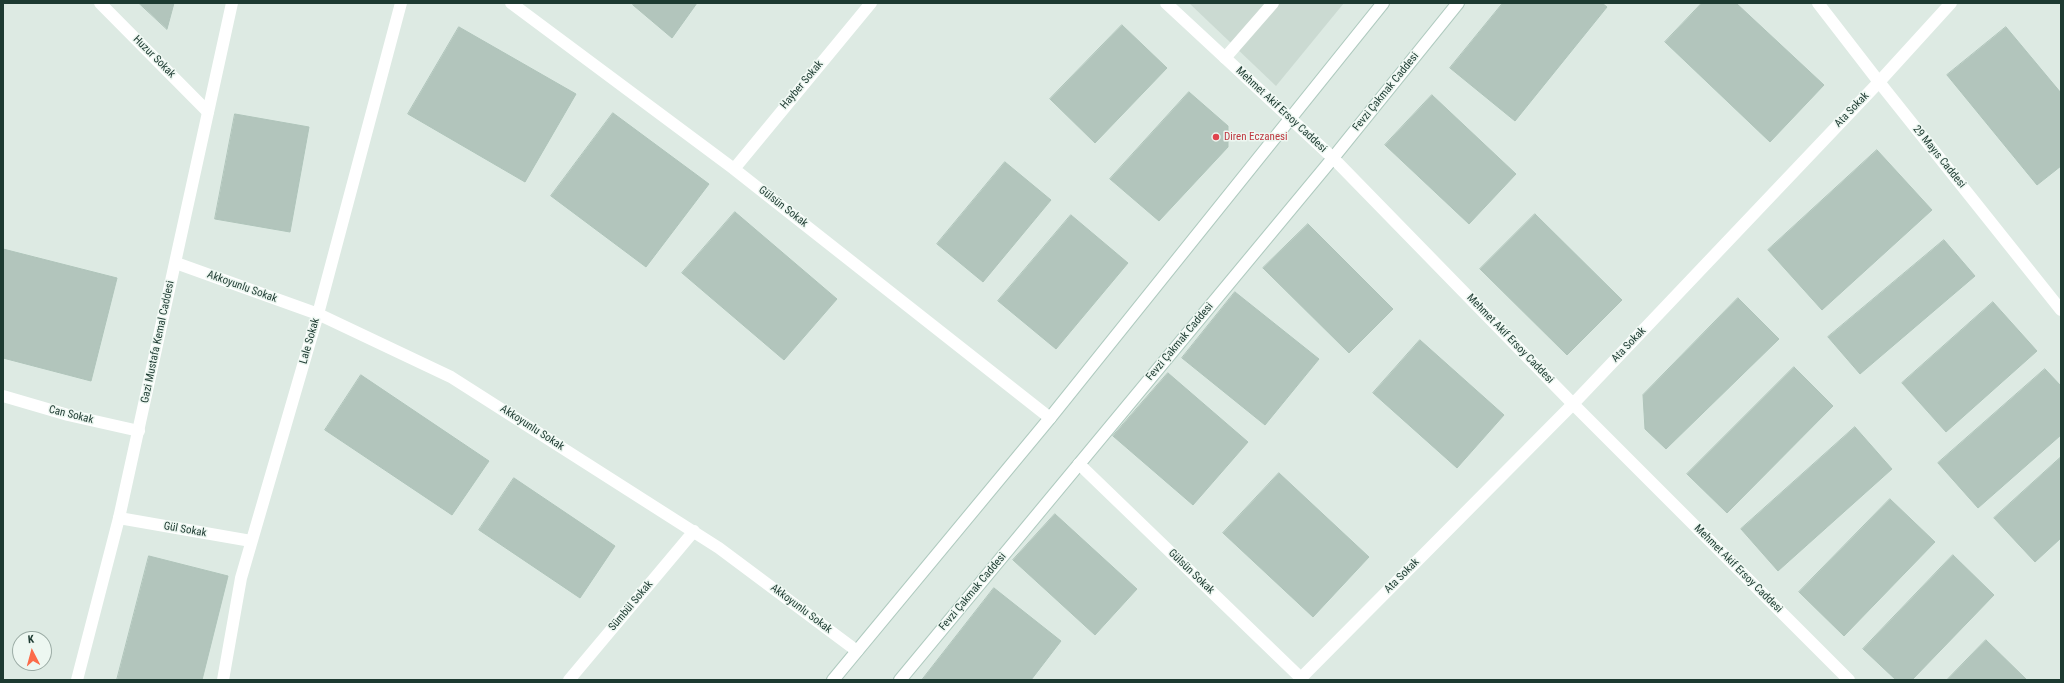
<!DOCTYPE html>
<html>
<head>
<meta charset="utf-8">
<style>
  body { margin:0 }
  #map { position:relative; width:2064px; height:683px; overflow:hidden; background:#ddeae3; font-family:"Roboto Condensed",sans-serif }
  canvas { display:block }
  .frame { position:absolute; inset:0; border:4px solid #1d3a31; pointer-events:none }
  .north { position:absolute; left:12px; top:631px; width:40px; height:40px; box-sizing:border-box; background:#edf7f1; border:1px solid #9aaba4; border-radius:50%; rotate:354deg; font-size:11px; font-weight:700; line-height:16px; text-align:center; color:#1d3a31 }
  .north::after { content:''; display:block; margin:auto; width:14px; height:18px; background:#fc6b49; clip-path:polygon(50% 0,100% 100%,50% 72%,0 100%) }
</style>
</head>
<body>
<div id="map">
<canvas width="2064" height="683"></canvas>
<div class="frame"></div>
<div class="north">K</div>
</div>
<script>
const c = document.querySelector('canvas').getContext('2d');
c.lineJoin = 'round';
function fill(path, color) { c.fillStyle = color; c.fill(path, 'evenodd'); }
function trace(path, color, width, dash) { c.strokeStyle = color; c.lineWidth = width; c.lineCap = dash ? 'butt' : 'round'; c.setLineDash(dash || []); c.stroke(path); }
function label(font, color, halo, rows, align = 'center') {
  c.font = font + ' "Roboto Condensed",sans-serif'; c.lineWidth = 3; c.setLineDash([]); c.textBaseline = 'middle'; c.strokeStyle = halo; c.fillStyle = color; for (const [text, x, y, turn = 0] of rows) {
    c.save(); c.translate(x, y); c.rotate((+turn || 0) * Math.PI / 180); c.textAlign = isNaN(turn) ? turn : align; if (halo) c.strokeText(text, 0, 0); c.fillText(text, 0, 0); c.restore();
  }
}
fill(new Path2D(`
  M 1189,3 L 1344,3 L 1276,86 Z`), '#cbdad2');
const building = new Path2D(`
  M 139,3 L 174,3 L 167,29 Z
  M 634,3 L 697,3 L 672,38 L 633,5 Z
  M 1503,3 L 1602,3 L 1607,7 L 1515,121 L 1450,68 Z
  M 1702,3 L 1736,3 L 1824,85 L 1770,142 L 1665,42 Z
  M 1122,25 L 1167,68 L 1095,143 L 1050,99 Z
  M 459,27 L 576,94 L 525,182 L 408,114 Z
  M 2006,27 L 2061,93 L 2061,166 L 2037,185 L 1947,75 Z
  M 1189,92 L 1228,126 L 1228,147 L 1159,221 L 1110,179 Z
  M 1432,95 L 1516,174 L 1469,224 L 1385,145 Z
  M 613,113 L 709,184 L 646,267 L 551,196 Z
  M 235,114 L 309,127 L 290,232 L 215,219 Z
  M 1877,150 L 1932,210 L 1822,310 L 1768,250 Z
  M 1005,162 L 1051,200 L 983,282 L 937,244 Z
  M 735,212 L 837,299 L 784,360 L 682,273 Z
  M 1535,214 L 1622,300 L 1567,355 L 1480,269 Z
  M 1071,215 L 1128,263 L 1056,349 L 998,301 Z
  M 1308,224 L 1393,309 L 1349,353 L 1263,268 Z
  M 1944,240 L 1975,276 L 1860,374 L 1828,337 Z
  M 3,249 L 117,278 L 91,381 L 3,358 Z
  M 1235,292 L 1319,359 L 1265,425 L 1182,358 Z
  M 1738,298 L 1779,339 L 1666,449 L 1645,429 L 1643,395 Z
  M 1993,302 L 2037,351 L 1946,432 L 1902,383 Z
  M 1420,340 L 1504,415 L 1457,468 L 1373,393 Z
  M 1794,367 L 1833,406 L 1727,513 L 1687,474 Z
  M 2045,369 L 2061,386 L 2061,435 L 1978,508 L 1938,463 Z
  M 1168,373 L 1248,442 L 1193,505 L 1113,436 Z
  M 361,375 L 489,461 L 452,515 L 325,430 Z
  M 1855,427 L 1892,469 L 1778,571 L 1741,529 Z
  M 2061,457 L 2061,538 L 2035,562 L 1994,518 Z
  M 1279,473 L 1369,557 L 1313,617 L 1223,533 Z
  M 514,478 L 615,546 L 580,598 L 479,530 Z
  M 1890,499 L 1935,542 L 1844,636 L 1799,592 Z
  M 1055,514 L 1137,589 L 1095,635 L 1013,560 Z
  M 1953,555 L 1994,595 L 1912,680 L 1896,680 L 1863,649 Z
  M 149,556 L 228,576 L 202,680 L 117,680 Z
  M 994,588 L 1061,641 L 1031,680 L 922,680 Z
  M 1986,640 L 2027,680 L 1947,680 Z`);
fill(building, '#b2c5bc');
trace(building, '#afc4ba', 1);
const secondary = new Path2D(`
  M 833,680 L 1050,418 L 1383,3
  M 900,680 L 1333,158 L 1458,3`);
trace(secondary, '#afcabf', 14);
trace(new Path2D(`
  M 1225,58 L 1273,3`), '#fff', 12);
trace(new Path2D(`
  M 100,3 L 208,112
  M 511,3 L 734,169 L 1050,418
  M 734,169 L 871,3
  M 176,263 L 318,314 L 451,377 L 719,548 L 857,651
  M 3,396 L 68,415 L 139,431
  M 1079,464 L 1303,680
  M 119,518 L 251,541
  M 223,680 L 241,578 L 318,314 L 401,3
  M 569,680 L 694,531
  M 1299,680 L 1573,404 L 1879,82 L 1951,3`), '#fff', 12);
trace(new Path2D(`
  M 1166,3 L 1333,158 L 1573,404 L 1849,680
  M 1818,3 L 1879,82 L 2061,310
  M 77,680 L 119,518 L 232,3`), '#fff', 12);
trace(secondary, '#fff', 12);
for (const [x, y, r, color] of [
  [1216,137,4,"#e0444e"]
]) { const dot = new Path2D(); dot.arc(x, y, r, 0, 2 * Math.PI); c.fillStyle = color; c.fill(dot); trace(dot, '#edf7f1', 1.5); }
label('11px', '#1d3a31', '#edf7f1', [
  ["Huzur Sokak",154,57,45],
  ["Hayber Sokak",802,85,-50],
  ["Fevzi Çakmak Caddesi",1386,92,-51],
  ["Mehmet Akif Ersoy Caddesi",1281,110,43],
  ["Ata Sokak",1852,110,-46],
  ["29 Mayıs Caddesi",1939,157,51],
  ["Gülsün Sokak",783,207,38],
  ["Akkoyunlu Sokak",242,287,20],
  ["Mehmet Akif Ersoy Caddesi",1510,339,46],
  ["Lale Sokak",310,341,-74],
  ["Gazi Mustafa Kemal Caddesi",158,342,-78],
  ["Fevzi Çakmak Caddesi",1180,342,-50],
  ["Ata Sokak",1629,345,-46],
  ["Can Sokak",71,415,14],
  ["Akkoyunlu Sokak",532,428,33],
  ["Gül Sokak",185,530,10],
  ["Mehmet Akif Ersoy Caddesi",1738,569,45],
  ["Gülsün Sokak",1191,572,44],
  ["Ata Sokak",1402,576,-45],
  ["Fevzi Çakmak Caddesi",973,592,-50],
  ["Sümbül Sokak",631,606,-50],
  ["Akkoyunlu Sokak",801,609,37]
]);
label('11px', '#be3a42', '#edf7f1', [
  ["Diren Eczanesi",1224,137]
], 'left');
</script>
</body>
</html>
